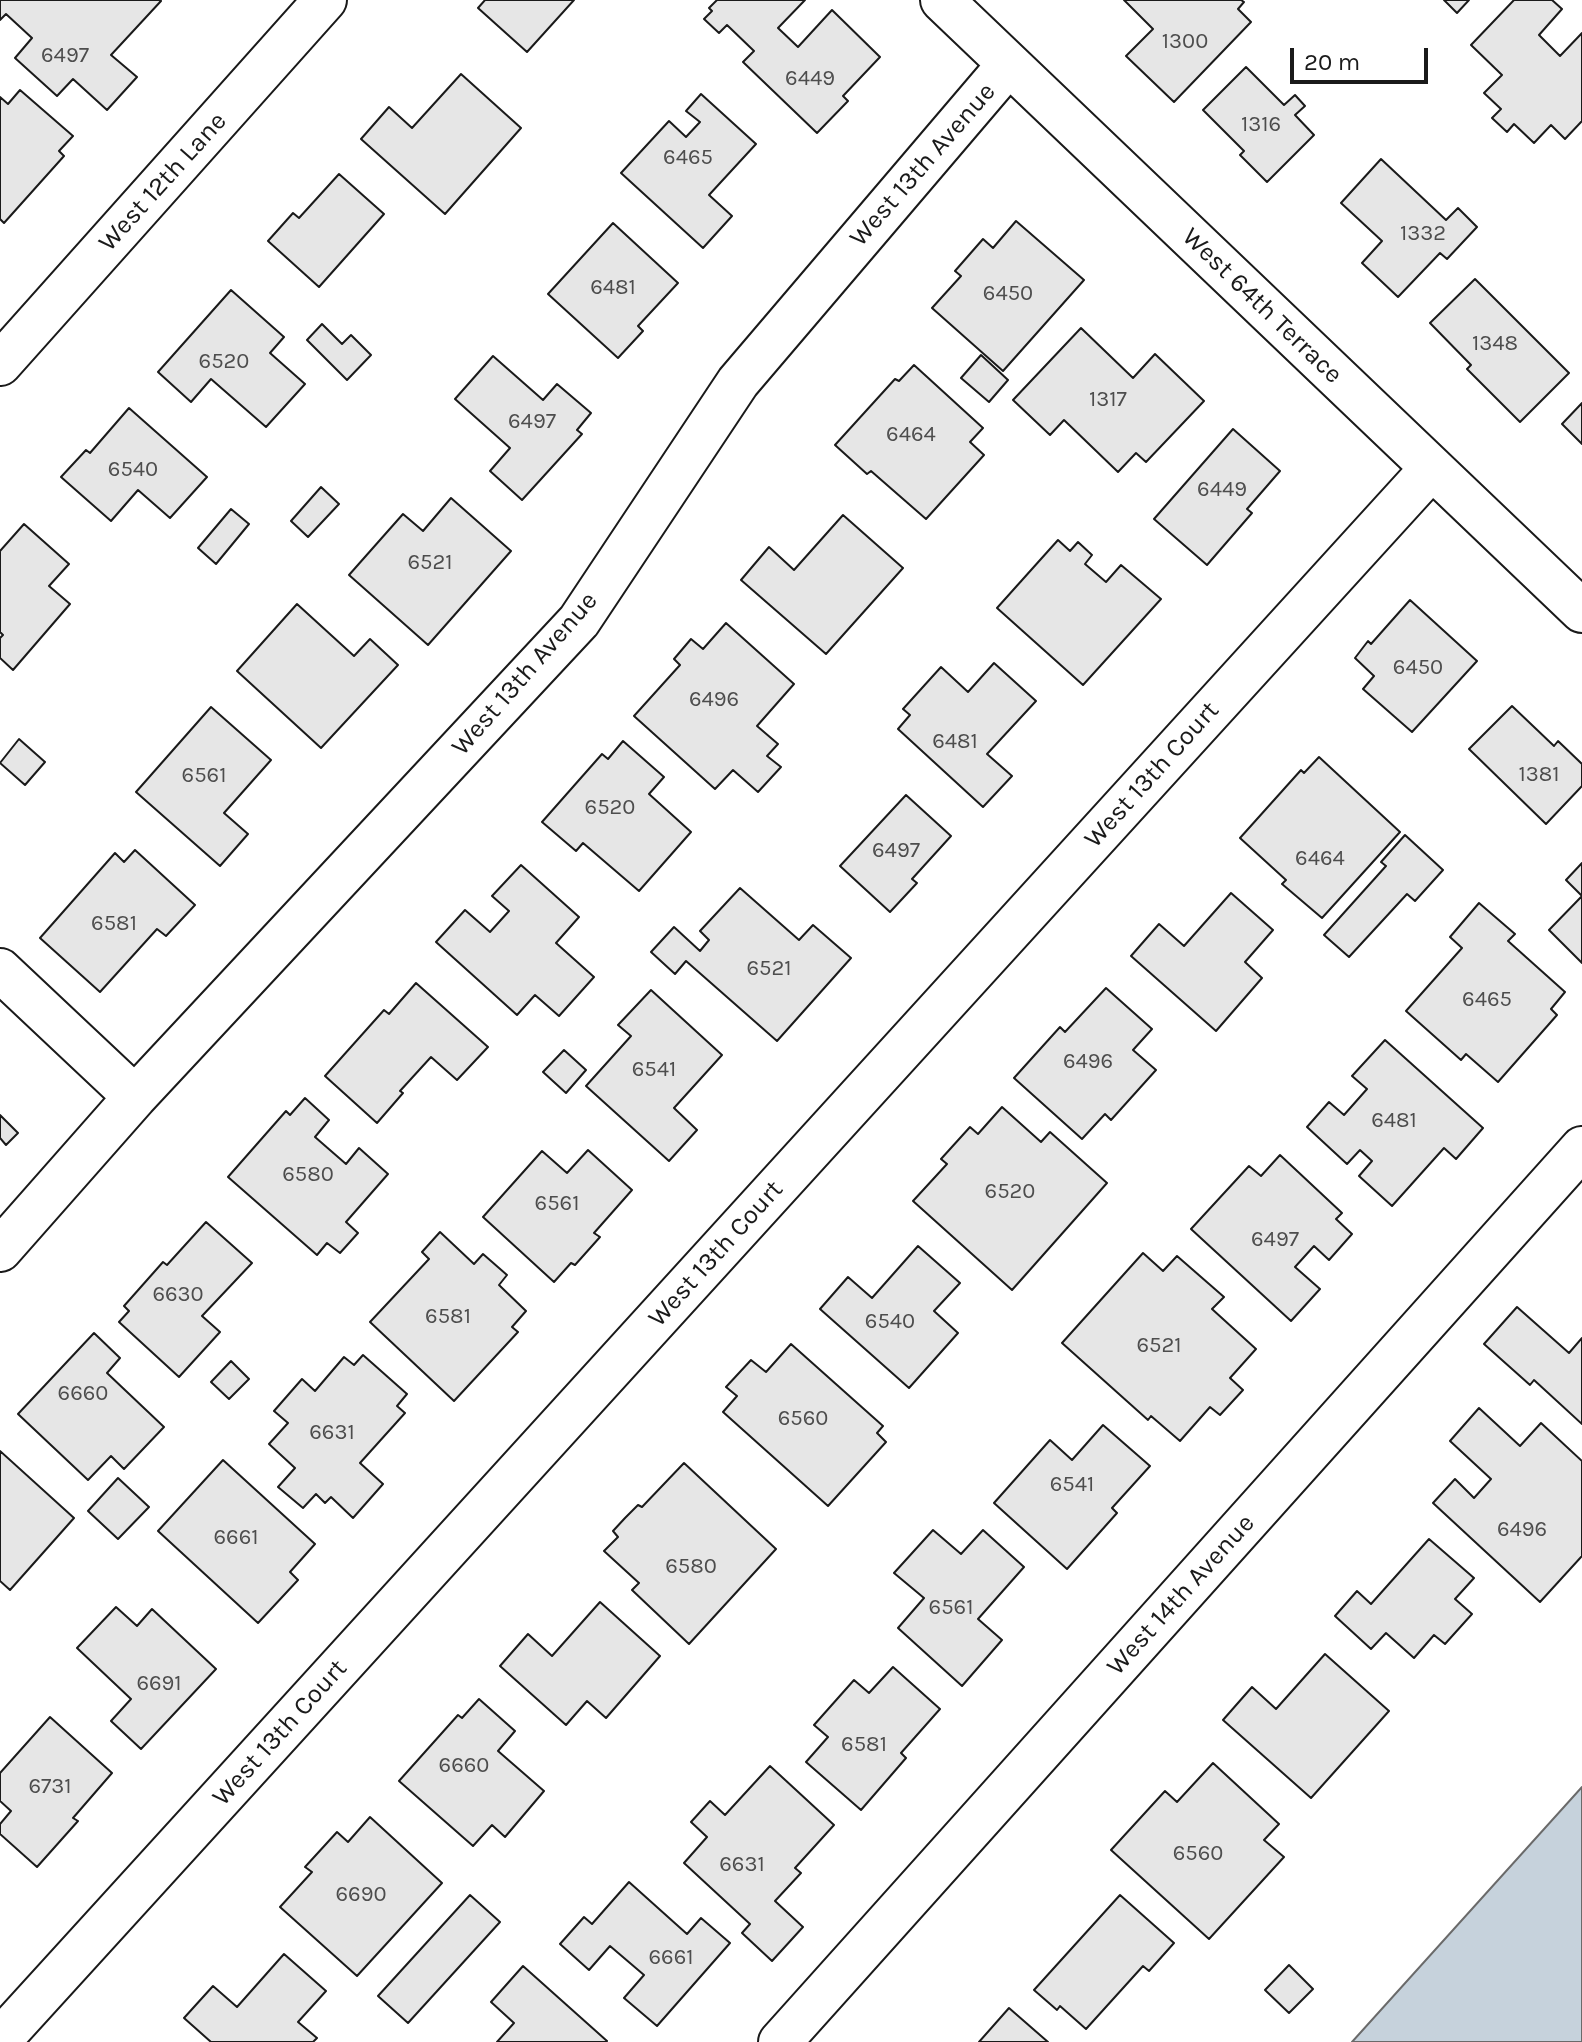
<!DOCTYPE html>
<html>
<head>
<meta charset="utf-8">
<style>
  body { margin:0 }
  #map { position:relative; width:1582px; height:2042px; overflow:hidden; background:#fff; font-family:Karla,sans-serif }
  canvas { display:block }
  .scale { position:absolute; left:1290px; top:48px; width:138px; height:36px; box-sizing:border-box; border:4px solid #1a1a1a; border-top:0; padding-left:10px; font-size:24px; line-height:28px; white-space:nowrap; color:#1a1a1a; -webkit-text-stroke:6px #fff; paint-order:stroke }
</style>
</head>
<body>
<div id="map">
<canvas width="1582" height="2042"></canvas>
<div class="scale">20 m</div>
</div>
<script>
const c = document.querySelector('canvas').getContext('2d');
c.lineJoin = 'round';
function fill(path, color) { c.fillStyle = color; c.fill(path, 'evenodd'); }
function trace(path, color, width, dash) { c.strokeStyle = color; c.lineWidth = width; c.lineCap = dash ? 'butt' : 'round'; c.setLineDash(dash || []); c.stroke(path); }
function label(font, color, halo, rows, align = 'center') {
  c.font = font + ' Karla,sans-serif'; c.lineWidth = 6; c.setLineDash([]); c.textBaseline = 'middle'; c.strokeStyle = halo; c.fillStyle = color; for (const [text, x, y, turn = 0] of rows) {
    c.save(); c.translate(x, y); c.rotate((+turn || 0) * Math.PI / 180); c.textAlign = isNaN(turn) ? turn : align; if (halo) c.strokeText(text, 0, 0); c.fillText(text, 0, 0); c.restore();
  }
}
const water = new Path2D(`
  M 1582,1787 L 1582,2042 L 1352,2042 Z`);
fill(water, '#c6d2dc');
trace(water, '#6a6a6a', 2);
const building = new Path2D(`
  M 0,0 L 159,0 L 161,1 L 111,55 L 137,77 L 107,110 L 73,79 L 57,96 L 15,58 L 32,38 L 6,14 L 0,20 Z
  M 485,0 L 574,0 L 527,52 L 478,8 Z
  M 717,0 L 805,0 L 778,28 L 798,47 L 832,10 L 880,57 L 843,96 L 848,101 L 817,133 L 743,62 L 754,51 L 727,25 L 719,33 L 704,19 L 712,11 L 709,8 Z
  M 1124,0 L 1241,0 L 1244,2 L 1238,9 L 1251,22 L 1174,102 L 1126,56 L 1153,29 Z
  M 1444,0 L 1469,0 L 1457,13 Z
  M 1514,0 L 1552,0 L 1562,9 L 1539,35 L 1560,56 L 1582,33 L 1582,121 L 1565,139 L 1551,125 L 1534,143 L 1514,124 L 1507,132 L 1492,118 L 1501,109 L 1484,93 L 1502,75 L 1471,45 Z
  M 1246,67 L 1284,105 L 1295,95 L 1305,106 L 1295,115 L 1314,135 L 1267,182 L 1240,155 L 1244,151 L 1203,110 Z
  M 461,74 L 521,128 L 445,214 L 361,139 L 389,107 L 412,128 Z
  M 20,90 L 73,136 L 59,151 L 64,156 L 4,223 L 0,219 L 0,97 L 8,104 Z
  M 701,94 L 756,144 L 709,195 L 732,216 L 703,248 L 621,173 L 669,121 L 686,137 L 700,122 L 686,111 Z
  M 1381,159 L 1446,220 L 1458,208 L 1477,227 L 1447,259 L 1440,253 L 1398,297 L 1362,263 L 1382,241 L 1341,203 Z
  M 339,174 L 384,214 L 319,287 L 268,241 L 293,213 L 299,218 Z
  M 1016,221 L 1084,280 L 1003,371 L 932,308 L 961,276 L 955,271 L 983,239 L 993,248 Z
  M 613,223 L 678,283 L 638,326 L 643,331 L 618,358 L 548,294 Z
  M 1475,279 L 1569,373 L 1520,422 L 1467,369 L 1471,365 L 1430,323 Z
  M 231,290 L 284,337 L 270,353 L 305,384 L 266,427 L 211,379 L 191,402 L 158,372 Z
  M 322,324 L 342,344 L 351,335 L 371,355 L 347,380 L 307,340 Z
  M 1081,328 L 1133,378 L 1155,354 L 1204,401 L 1146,462 L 1136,453 L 1118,472 L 1064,420 L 1050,435 L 1013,400 Z
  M 981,355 L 1008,380 L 989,402 L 961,378 Z
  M 493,356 L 543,400 L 557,384 L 591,413 L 577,430 L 582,434 L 522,500 L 490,471 L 510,448 L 455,399 Z
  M 914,365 L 983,428 L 970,442 L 984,455 L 926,519 L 871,471 L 867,474 L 835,445 L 895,379 L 899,381 Z
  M 1582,403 L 1582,444 L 1562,424 Z
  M 129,408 L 207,477 L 170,518 L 138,490 L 111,521 L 61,477 L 86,450 L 90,453 Z
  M 1233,429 L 1280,471 L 1247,509 L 1252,513 L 1207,565 L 1154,519 Z
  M 321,487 L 339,504 L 308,537 L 291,521 Z
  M 451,498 L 511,551 L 428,645 L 349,575 L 403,514 L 423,531 Z
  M 231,509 L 249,524 L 216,564 L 198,548 Z
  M 843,515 L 903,568 L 826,654 L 741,580 L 769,547 L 794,570 Z
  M 24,524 L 69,564 L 49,586 L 70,604 L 13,670 L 0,658 L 0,638 L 3,635 L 0,632 L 0,551 Z
  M 1058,540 L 1070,551 L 1078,542 L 1092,555 L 1085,564 L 1106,582 L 1121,565 L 1161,599 L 1083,685 L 997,608 Z
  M 1410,600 L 1477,661 L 1412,732 L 1363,689 L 1374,676 L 1355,658 L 1368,641 L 1371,644 Z
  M 297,604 L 354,656 L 370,639 L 398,665 L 321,748 L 237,671 Z
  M 726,623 L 794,684 L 757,726 L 778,744 L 767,756 L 781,767 L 758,792 L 733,770 L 715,789 L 634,716 L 680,665 L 674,659 L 691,639 L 703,649 Z
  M 994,663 L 1036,701 L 987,754 L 1012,776 L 983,807 L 898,729 L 910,715 L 903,709 L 941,667 L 968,692 Z
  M 1512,706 L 1554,746 L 1558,741 L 1582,764 L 1582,786 L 1546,824 L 1469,749 Z
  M 211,707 L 271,760 L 224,813 L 248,834 L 220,866 L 136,792 Z
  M 19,739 L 45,762 L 25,785 L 0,763 Z
  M 623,741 L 664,777 L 649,794 L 691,832 L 639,891 L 583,843 L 576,851 L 542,822 L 602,754 L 608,759 Z
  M 1319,757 L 1400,832 L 1322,918 L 1282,884 L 1286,880 L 1240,838 L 1301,770 L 1304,773 Z
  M 906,795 L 951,836 L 912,879 L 917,883 L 890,912 L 840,866 Z
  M 1405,835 L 1443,870 L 1415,901 L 1407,894 L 1349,957 L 1324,935 L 1386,866 L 1381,862 Z
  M 135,850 L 195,905 L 166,936 L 157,929 L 100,992 L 40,938 L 115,853 L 124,862 Z
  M 1582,863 L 1582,963 L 1549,930 L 1582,896 L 1566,880 Z
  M 521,865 L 579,917 L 556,943 L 594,977 L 559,1016 L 535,995 L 517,1015 L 436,942 L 465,910 L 490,932 L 509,911 L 492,896 Z
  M 740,888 L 799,940 L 813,925 L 851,958 L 777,1041 L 686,961 L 675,974 L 651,952 L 674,927 L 700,951 L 709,940 L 700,931 Z
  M 1231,893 L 1273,930 L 1245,962 L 1262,978 L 1216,1031 L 1131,956 L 1159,924 L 1184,946 Z
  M 1479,903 L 1515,934 L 1508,941 L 1565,992 L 1551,1009 L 1557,1015 L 1498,1082 L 1466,1054 L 1461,1060 L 1406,1011 L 1462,948 L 1450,937 Z
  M 416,983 L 488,1047 L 457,1080 L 431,1057 L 400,1091 L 403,1093 L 377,1123 L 325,1076 L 384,1010 L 389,1014 Z
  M 1106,988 L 1152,1029 L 1133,1050 L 1156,1070 L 1111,1120 L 1105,1114 L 1082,1139 L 1014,1078 L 1060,1027 L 1065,1032 Z
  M 651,990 L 722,1055 L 674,1108 L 697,1130 L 669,1161 L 586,1086 L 631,1036 L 618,1025 Z
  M 1385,1040 L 1483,1128 L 1456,1159 L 1444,1148 L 1392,1206 L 1359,1176 L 1372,1161 L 1360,1150 L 1347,1164 L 1307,1127 L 1329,1102 L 1344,1115 L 1367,1089 L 1352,1076 Z
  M 564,1050 L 586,1070 L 566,1093 L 543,1072 Z
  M 305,1098 L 329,1120 L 315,1137 L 346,1164 L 359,1148 L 388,1174 L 346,1222 L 358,1233 L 340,1253 L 327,1243 L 317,1255 L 228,1177 L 286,1111 L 290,1115 Z
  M 1002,1107 L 1041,1142 L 1050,1132 L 1107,1183 L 1012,1290 L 913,1201 L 947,1164 L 941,1159 L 970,1127 L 978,1134 Z
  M 0,1115 L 18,1133 L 6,1145 L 0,1138 Z
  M 588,1150 L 632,1190 L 594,1233 L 600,1237 L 575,1265 L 571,1263 L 554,1282 L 483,1217 L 542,1151 L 567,1173 Z
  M 1280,1155 L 1342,1213 L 1336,1219 L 1352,1234 L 1329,1260 L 1314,1246 L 1295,1267 L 1320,1289 L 1291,1321 L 1191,1229 L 1249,1166 L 1261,1176 Z
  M 206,1222 L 252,1263 L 202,1316 L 220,1332 L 179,1377 L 119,1322 L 129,1311 L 124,1306 L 163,1262 L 167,1265 Z
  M 440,1232 L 474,1264 L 483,1254 L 507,1275 L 499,1285 L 526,1311 L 512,1327 L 518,1332 L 454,1401 L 370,1322 L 429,1259 L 422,1252 Z
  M 918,1246 L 960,1283 L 934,1311 L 958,1333 L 909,1388 L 820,1309 L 848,1277 L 872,1298 Z
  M 1143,1253 L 1163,1271 L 1177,1256 L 1224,1297 L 1212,1309 L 1256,1349 L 1230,1378 L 1243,1390 L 1220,1415 L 1210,1407 L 1180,1441 L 1151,1416 L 1148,1420 L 1062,1343 Z
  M 1517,1307 L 1569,1353 L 1582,1338 L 1582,1424 L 1534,1380 L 1530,1385 L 1484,1344 Z
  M 94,1333 L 120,1358 L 107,1373 L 164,1427 L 124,1469 L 111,1456 L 88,1480 L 18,1414 Z
  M 791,1344 L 883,1426 L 877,1433 L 886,1442 L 828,1506 L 723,1412 L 737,1396 L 726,1387 L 751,1360 L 766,1372 Z
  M 363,1355 L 407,1394 L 397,1406 L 405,1413 L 360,1463 L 383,1484 L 353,1518 L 331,1497 L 325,1503 L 316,1494 L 303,1508 L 278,1487 L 295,1468 L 269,1444 L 288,1423 L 274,1411 L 302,1379 L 315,1391 L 344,1357 L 354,1365 Z
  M 231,1361 L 249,1379 L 229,1399 L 211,1382 Z
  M 1479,1408 L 1520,1446 L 1541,1423 L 1582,1461 L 1582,1556 L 1540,1602 L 1433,1503 L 1455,1479 L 1474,1498 L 1491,1479 L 1450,1441 Z
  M 1103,1425 L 1150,1466 L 1112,1508 L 1117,1513 L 1067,1569 L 994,1503 L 1050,1440 L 1072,1460 Z
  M 0,1451 L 74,1518 L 10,1590 L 0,1581 Z
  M 223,1460 L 315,1544 L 290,1572 L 298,1580 L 258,1623 L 158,1531 Z
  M 684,1463 L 776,1549 L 689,1644 L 632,1590 L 639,1583 L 604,1551 L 618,1537 L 613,1531 L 625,1518 L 638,1505 L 642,1507 Z
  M 118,1478 L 149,1507 L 118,1539 L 88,1511 Z
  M 933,1530 L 961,1554 L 983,1530 L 1024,1567 L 978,1619 L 1002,1640 L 962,1686 L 898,1628 L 924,1598 L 894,1573 Z
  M 1429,1539 L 1474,1578 L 1455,1599 L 1472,1614 L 1445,1644 L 1434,1635 L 1414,1658 L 1386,1633 L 1371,1649 L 1335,1616 L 1357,1591 L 1371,1604 Z
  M 600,1602 L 660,1656 L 606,1718 L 587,1701 L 566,1725 L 500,1666 L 528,1634 L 552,1656 Z
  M 116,1607 L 137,1626 L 152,1609 L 216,1669 L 141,1749 L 111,1721 L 131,1699 L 77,1648 Z
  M 1325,1654 L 1389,1711 L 1311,1798 L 1223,1720 L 1252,1687 L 1276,1709 Z
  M 893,1667 L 940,1709 L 901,1753 L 906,1758 L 861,1810 L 806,1762 L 828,1737 L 814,1725 L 854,1680 L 869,1693 Z
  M 479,1699 L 515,1731 L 498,1751 L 544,1791 L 505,1837 L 492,1825 L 473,1846 L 399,1781 L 458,1715 L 462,1718 Z
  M 50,1717 L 112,1773 L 73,1818 L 78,1821 L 37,1867 L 0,1834 L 0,1824 L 11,1811 L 0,1801 L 0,1773 Z
  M 1213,1763 L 1279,1824 L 1264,1840 L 1284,1857 L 1209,1939 L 1111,1850 L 1165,1791 L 1177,1802 Z
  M 770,1766 L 834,1825 L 795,1868 L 801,1873 L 775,1901 L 803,1927 L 772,1961 L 742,1933 L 750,1924 L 684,1863 L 707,1837 L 691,1822 L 710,1801 L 725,1815 Z
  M 370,1817 L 442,1883 L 357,1976 L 280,1907 L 312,1872 L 305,1867 L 337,1832 L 348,1842 Z
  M 629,1882 L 687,1934 L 701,1918 L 730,1943 L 657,2026 L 624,1998 L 644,1975 L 610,1946 L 589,1970 L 560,1944 L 584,1917 L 592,1924 Z
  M 470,1895 L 500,1922 L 408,2023 L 378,1996 Z
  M 1120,1895 L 1174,1943 L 1149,1971 L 1143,1966 L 1086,2029 L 1060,2006 L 1057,2010 L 1034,1990 Z
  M 284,1954 L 326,1991 L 298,2022 L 317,2038 L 313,2042 L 211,2042 L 184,2018 L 213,1986 L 237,2007 Z
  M 1289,1965 L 1313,1989 L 1289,2013 L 1265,1990 Z
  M 523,1966 L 607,2041 L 605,2042 L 497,2042 L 514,2023 L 491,2002 Z
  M 1009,2008 L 1048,2042 L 979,2042 Z`);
fill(building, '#e6e6e6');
trace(building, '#1a1a1a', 2);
const minor = new Path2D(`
  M 942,0 L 1582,611
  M 0,364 L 325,0
  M 0,970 L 135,1097
  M 0,1250 L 135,1097 L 579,621 L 738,382 L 1009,64
  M 0,2040 L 1432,468
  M 780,2042 L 1582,1148`);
trace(minor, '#1a1a1a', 46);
trace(minor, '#fff', 42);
label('22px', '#4d4d4d', null, [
  ["1300",1185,42],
  ["6497",65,56],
  ["6449",810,79],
  ["1316",1261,125],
  ["6465",688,158],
  ["1332",1423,234],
  ["6481",613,288],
  ["6450",1008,294],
  ["1348",1495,344],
  ["6520",224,362],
  ["1317",1108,400],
  ["6497",532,422],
  ["6464",911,435],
  ["6540",133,470],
  ["6449",1222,490],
  ["6521",430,563],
  ["6450",1418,668],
  ["6496",714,700],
  ["6481",955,742],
  ["1381",1539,775],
  ["6561",204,776],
  ["6520",610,808],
  ["6497",896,851],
  ["6464",1320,859],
  ["6581",114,924],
  ["6521",769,969],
  ["6465",1487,1000],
  ["6496",1088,1062],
  ["6541",654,1070],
  ["6481",1394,1121],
  ["6580",308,1175],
  ["6520",1010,1192],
  ["6561",557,1204],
  ["6497",1275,1240],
  ["6630",178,1295],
  ["6581",448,1317],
  ["6540",890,1322],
  ["6521",1159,1346],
  ["6660",83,1394],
  ["6560",803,1419],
  ["6631",332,1433],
  ["6541",1072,1485],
  ["6496",1522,1530],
  ["6661",236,1538],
  ["6580",691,1567],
  ["6561",951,1608],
  ["6691",159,1684],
  ["6581",864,1745],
  ["6660",464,1766],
  ["6731",50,1787],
  ["6560",1198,1854],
  ["6631",742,1865],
  ["6690",361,1895],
  ["6661",671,1958]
]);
label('26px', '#1a1a1a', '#fff', [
  ["West 13th Avenue",923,165,-49],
  ["West 12th Lane",163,182,-48],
  ["West 64th Terrace",1262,306,44],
  ["West 13th Avenue",525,674,-49],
  ["West 13th Court",1152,775,-48],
  ["West 13th Court",716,1254,-48],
  ["West 14th Avenue",1181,1595,-48],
  ["West 13th Court",280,1733,-48]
]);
</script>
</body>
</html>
